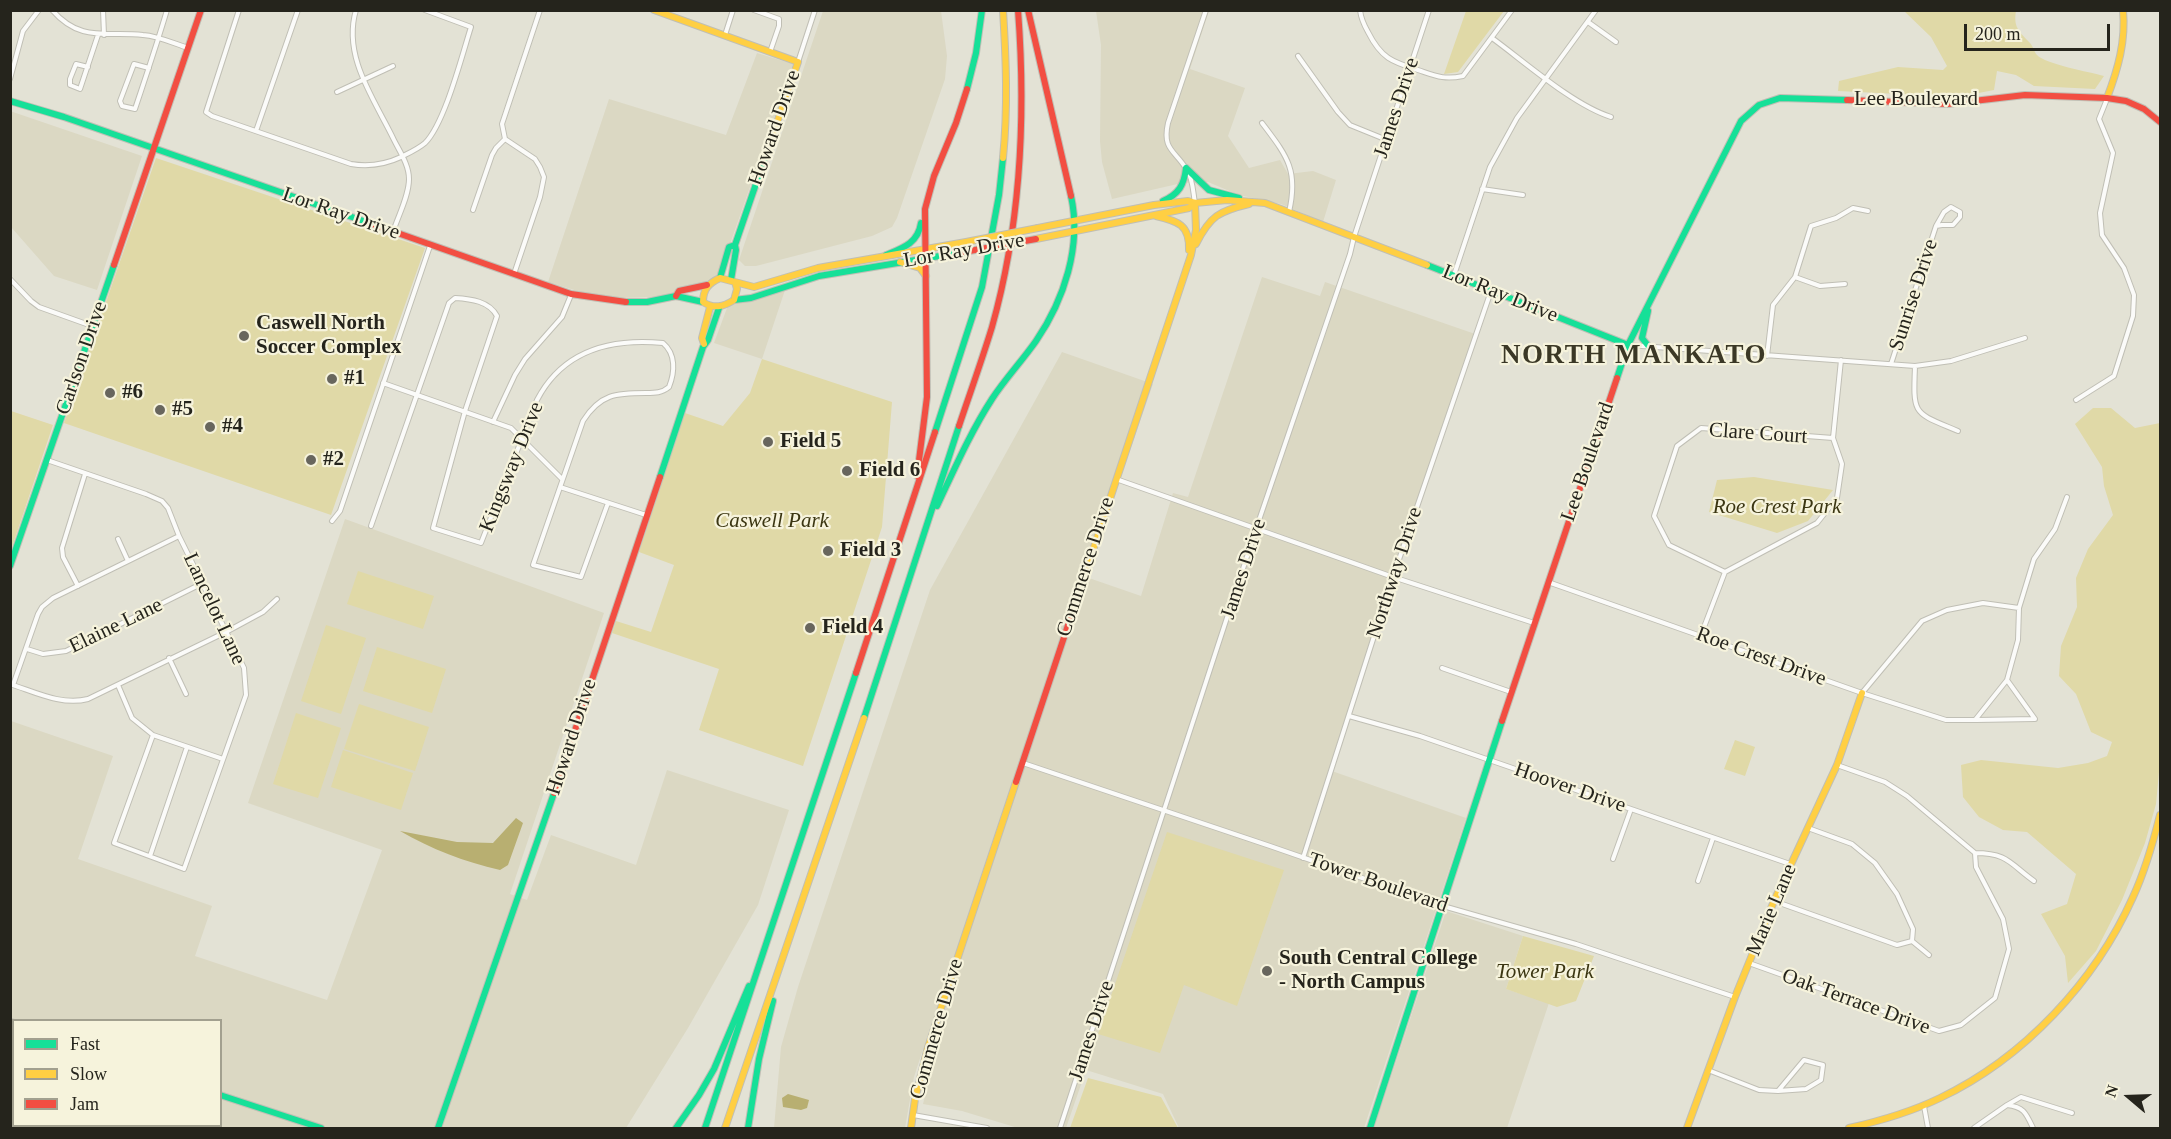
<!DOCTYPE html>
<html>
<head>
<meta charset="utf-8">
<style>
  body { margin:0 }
  #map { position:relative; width:2171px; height:1139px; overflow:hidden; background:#e3e2d5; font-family:"Times New Roman",serif }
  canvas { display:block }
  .frame { position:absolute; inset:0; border:12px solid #25241c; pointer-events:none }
  .legend { position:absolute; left:12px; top:1019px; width:210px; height:108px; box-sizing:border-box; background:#f6f3dc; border:2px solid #a2a08f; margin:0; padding:8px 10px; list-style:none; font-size:18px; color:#25241c }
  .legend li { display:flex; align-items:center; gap:12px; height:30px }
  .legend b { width:30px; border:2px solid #a2a08f }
  .north { position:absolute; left:2099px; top:1067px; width:60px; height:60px; -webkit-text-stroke:4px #f6f3dc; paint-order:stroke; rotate:289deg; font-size:16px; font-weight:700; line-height:24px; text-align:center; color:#25241c }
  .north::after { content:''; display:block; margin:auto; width:21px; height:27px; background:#25241c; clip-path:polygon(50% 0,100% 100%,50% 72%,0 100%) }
  .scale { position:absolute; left:1964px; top:24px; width:146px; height:27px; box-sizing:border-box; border:3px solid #25241c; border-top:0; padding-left:8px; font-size:18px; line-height:21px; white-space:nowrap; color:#25241c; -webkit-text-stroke:4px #f6f3dc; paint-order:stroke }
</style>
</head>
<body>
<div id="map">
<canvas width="2171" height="1139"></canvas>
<div class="frame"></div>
<ul class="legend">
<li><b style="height:8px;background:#16e098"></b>Fast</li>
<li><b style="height:8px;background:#ffcf43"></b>Slow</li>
<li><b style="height:8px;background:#f24e42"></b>Jam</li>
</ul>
<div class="north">N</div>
<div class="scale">200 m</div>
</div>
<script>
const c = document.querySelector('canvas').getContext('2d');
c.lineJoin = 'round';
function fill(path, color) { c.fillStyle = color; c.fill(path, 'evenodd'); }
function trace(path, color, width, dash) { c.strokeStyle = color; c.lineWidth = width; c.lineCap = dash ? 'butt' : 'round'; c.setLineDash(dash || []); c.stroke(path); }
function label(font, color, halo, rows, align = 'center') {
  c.font = font + ' "Times New Roman",serif'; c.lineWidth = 4.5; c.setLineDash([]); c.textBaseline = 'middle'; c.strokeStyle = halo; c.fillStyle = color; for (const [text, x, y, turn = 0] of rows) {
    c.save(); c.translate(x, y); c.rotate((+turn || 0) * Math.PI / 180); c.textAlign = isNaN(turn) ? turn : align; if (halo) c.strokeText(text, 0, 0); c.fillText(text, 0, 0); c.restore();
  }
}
fill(new Path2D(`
  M 823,11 L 941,11 L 947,56 L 945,79 L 897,218 L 892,227 L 872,236 L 756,266 L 745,266 L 739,260 Z
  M 1096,11 L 1209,11 L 1190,69 L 1245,88 L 1228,136 L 1249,168 L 1280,160 L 1288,174 L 1313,171 L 1336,180 L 1323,222 L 1281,204 L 1239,195 L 1208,182 L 1182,183 L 1112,199 L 1102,162 L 1100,141 L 1101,45 Z
  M 757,53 L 793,64 L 716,284 L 702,289 L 652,297 L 616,298 L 591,295 L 548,282 L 609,99 L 726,135 Z
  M 10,111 L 142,156 L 97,290 L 54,276 L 11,227 Z
  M 1262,277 L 1320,296 L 1325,282 L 1478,335 L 1329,770 L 1466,818 L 1364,1128 L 1179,1128 L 1163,1094 L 1086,1070 L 1066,1128 L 1018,1128 L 962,1111 L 923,1104 L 940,1035 L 929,1031 L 914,1077 L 905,1128 L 774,1128 L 781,1047 L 798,987 L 930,590 L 1062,352 L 1153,384 L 1086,577 L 1141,596 L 1173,493 L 1188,497 Z
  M 785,290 L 762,359 L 714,343 L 730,300 Z
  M 345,519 L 604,613 L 510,894 L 527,900 L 551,835 L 636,865 L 667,770 L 789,810 L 758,905 L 688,1028 L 626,1128 L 11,1128 L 11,721 L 113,756 L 78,859 L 212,906 L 195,956 L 327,1000 L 382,850 L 248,803 ZM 14,1020 L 220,1020 L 220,1126 L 14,1126 Z
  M 1446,911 L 1523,936 L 1506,989 L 1549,1003 L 1507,1128 L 1374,1128 Z`), '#dbd8c3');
fill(new Path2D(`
  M 1466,11 L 1504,11 L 1458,72 L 1444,74 Z
  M 1904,11 L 2016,11 C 2013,28 2020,32 2030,43 C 2033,46 2034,52 2037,55 C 2045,64 2090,72 2104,76 L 2095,89 L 2034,86 L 2016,75 L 1997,71 L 1994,90 L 1958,97 L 1838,91 L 1839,81 L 1898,67 L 1943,70 L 1947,66 L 1931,37 Z
  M 156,158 L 425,248 L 331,515 L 64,423 Z
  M 762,359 L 892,402 L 882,527 L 803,766 L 699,730 L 719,669 L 612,633 L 616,621 L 651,632 L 674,565 L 639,552 L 685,413 L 723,426 L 750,393 Z
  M 2093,408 L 2111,408 L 2135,428 L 2160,423 L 2160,761 L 2156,804 L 2145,843 L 2122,900 L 2096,951 L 2068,983 L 2065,956 L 2041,914 L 2067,904 L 2076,874 L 2027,832 L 2003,830 L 1979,817 L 1963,797 L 1961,765 L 1981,760 L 2058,768 L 2088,763 L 2107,756 L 2112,742 L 2091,732 L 2076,694 L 2059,676 L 2061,646 L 2077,607 L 2076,578 L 2088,549 L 2113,515 L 2104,486 L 2102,467 L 2075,424 Z
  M 11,411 L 53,425 L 11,550 L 10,411 Z
  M 1754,477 L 1833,490 L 1808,521 L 1777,533 L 1709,512 L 1717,480 Z
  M 358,571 L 434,596 L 423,629 L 347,604 Z
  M 326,625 L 366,638 L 341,714 L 301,701 Z
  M 377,647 L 446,669 L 432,713 L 363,691 Z
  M 359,704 L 429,727 L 415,771 L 344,749 Z
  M 296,713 L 341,728 L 318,798 L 273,784 Z
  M 1735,740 L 1755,747 L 1745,776 L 1724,769 Z
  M 343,750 L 413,773 L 401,810 L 331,787 Z
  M 1167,832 L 1284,870 L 1237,1006 L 1184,985 L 1160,1053 L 1098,1034 Z
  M 1523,936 L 1594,956 L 1576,1001 L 1557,1007 L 1506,989 Z
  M 1088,1078 L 1161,1097 L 1178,1128 L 1070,1128 Z`), '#e0d9a7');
fill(new Path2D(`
  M 516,818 L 523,823 L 508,865 L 500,870 C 465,862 431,849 400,831 L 457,842 L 493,843 Z
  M 788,1094 L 809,1100 L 807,1108 L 801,1110 L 783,1107 L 782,1098 Z`), '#b8af71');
const street = new Path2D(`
  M 52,10 C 81,43 106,31 143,35 C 158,36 173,43 188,48
  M 103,10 L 104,35
  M 239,10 L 206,112 L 212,116 L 351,164 C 369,167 384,165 401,157 C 409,153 418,149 425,143 C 445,123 462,55 471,27 L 425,10
  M 356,10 C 342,57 375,100 394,140 C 400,152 409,165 409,179 C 409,196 398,216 393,232
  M 754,10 L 779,19 L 779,26 L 770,52
  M 1360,10 C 1361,19 1364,25 1368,32 C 1381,58 1392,62 1418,70 C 1436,76 1444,80 1463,76 L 1512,10
  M 1588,22 L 1616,42
  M 725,35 L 733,10
  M 1492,38 C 1525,62 1573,105 1611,117
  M 1298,56 L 1338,112 L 1350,125 L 1387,140
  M 798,62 L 815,10
  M 88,67 L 76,64 L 70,79 L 70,85 L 80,89 L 98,35
  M 149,68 L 134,64 L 120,101 L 122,106 L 135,109 C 146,76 157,44 167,10
  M 10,79 L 23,31 L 39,10
  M 337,92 L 393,66
  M 1262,123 C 1286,155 1299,169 1289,212
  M 256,131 L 298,10
  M 1482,189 L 1523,195
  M 1195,203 C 1193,192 1193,179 1187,170 C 1175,150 1162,150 1168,123 L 1206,10
  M 473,210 L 492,155 L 496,148 L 505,139
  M 514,274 L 540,197 L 544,177 L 540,167 L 535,159 L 505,139 L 502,124 L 540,10
  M 1454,275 L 1490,167 L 1517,118 L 1596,10
  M 1795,277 L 1820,286 L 1845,284
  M 10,279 L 31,301 L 39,307 L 92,326
  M 1628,345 L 1915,366 L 1951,361 L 2025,338
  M 1767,356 L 1773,305 L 1795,277 L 1811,226 L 1836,218 L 1853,208 L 1868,211
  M 1891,364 L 1936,226 L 1942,225 L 1953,225 L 1960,217 L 1960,212 L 1951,207 L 1944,212 L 1936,226
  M 1915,366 C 1913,416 1913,412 1958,431
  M 383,383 L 511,428 L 562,479
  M 2076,400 L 2114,376 L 2133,316 L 2134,295 L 2124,268 L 2102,235 L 2100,213 L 2113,153 L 2099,119 L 2107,99
  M 493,422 L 515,375 L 525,359 L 562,317 L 571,295
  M 47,460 L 146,494 L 162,501 L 168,508 L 179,536 L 244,668 L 246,695 L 184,869 L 114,843 L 153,735
  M 1116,479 L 1393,577 L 1534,623
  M 560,487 L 646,515
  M 332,521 L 340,511 L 430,246
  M 371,526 L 449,303 L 455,298 C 471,299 489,301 497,316 L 465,411 L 433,528 L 481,543 L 537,400 C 563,350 610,338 663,343 C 676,354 675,372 669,387 C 662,393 655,393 646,393 C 616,393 600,394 583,421 L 533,565 L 581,577 L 608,503
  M 118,539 L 128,561
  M 1725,572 L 1669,545 L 1654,516 L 1677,446 L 1701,428 L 1833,438
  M 1548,582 L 1862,693 L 1946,720 L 1975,720 L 2007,680 L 2018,640 L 2019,608 L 2034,559 L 2055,529 L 2067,497
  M 78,586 L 63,557 L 62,548 L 85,474
  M 1701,635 L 1725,572 L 1817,523 L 1837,498 L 1842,464 L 1833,438 L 1841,360
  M 27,649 L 43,654 L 66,651 L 203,583
  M 169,658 L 186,694
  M 1442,668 L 1511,692
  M 10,684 C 35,692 62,706 88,699 L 226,632 L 263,612 L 277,599
  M 13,685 L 38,614 L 42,607 L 53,598 L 179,536
  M 118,685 L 132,718 L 153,735 L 223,759
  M 1862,693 L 1922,621 L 1947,610 L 1983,603 L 2019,608
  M 1349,716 L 1420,736 L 1790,864
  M 1976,720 L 2035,719 L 2007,680
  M 1023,763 L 1270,846 L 1443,906 L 1576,944 L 1735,997
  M 1975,853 C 2008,853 2010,864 2034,881
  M 150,856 L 187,747
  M 1303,858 L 1393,577 L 1491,291
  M 1613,859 L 1631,809
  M 1698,881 L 1713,838
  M 1774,901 L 1897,945 L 1912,941 L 1913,929 L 1897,894 L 1875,863 L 1852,844 L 1808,828
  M 1912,941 L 1929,955
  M 1749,963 L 1939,1031 L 1961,1025 L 1995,998 L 2009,949 L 2003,919 L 1976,867 L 1975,853 L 1907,796 L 1885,782 L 1837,765
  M 1804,1060 L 1823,1065 L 1821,1080 L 1806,1089 L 1778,1091 Z
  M 1708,1070 L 1759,1090 L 1778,1091
  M 2007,1105 C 2024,1107 2026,1113 2033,1128
  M 1924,1106 L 1928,1128
  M 913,1115 L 987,1128
  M 127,1128 L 128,1126
  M 1060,1128 L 1256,529 L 1350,254 L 1354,237 L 1429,10
  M 1974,1128 L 2007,1105 L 2021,1097 L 2072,1113`);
const fast = new Path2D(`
  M 967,89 L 976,53 L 982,10
  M 10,101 L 64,117 L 372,224
  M 1186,168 L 1209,190 L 1239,198
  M 1163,201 C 1179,194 1184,185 1186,168
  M 886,255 C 903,248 918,243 921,223
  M 1427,265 L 1628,345
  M 720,278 L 729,247 L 735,245
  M 731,280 L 736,250 L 735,245 L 771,140
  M 734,300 L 751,298 L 819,276 L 964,252
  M 626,302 L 647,302 L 676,296 L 703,302
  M 1648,311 L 1642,338 L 1650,348
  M 1617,378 L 1628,345 L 1741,121 L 1759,105 L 1780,98 L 1847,100
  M 935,432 L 982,287 L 999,195 L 1003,158
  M 660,477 L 703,347 L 708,340 L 719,308
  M 937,506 C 954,470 970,433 992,399 C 1005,379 1022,361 1036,341 C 1064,300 1082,246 1071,196
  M 10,566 L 114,265
  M 864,718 L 959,426
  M 10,1022 L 14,1023
  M 220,1095 L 321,1128
  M 438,1128 L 554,793
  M 676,1128 L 699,1095 L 714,1069 L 749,986
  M 705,1128 L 856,673
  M 748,1128 L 759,1059 L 773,1001
  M 1370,1128 L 1502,721`);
const slow = new Path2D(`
  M 654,10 L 798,62 L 771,140
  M 2107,98 C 2118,69 2126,41 2123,10
  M 1003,158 C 1008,108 1006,59 1003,10
  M 1156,216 C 1178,221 1190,225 1189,250
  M 1038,228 L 1154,205 L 1188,201 L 1195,203 L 1227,200 L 1265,203 L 1427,265
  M 1036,239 L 1189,208 L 1195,203
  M 1196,244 C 1210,216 1219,211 1249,204
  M 900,262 L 920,268 L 926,276
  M 720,278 L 735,282 L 737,289 L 734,300 C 723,307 714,309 703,302 C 703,289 709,283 720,278 Z
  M 735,282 L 754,287 L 818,268 L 966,242
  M 704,344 L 702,338 L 710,307
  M 1086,571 L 1191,255 L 1196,230 L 1195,203
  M 725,1128 L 864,718
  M 911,1128 L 915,1099 L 928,1047 L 1016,782
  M 1687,1128 L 1735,997 L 1774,901 L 1837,765 L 1862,693
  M 1849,1128 C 1880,1121 1911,1112 1940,1098 C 2024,1058 2095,982 2133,897 C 2145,871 2153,843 2160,815`);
const jam = new Path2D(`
  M 1028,10 L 1071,196
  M 1847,100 L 1948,104 L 2025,95 L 2107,98 L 2126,101 L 2144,109 L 2160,122
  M 372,224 L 571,294 L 626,302
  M 114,265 L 201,10
  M 676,296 L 679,291 L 707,285
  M 959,426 C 970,393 982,360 992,327 C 1021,224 1026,115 1018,10
  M 917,476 L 927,397 L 925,209 L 934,176 L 956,123 L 967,89
  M 856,673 L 935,432
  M 1502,721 L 1617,378
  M 1016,782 L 1086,571
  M 554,793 L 660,477`);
trace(street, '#c0bfb5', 6);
trace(fast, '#c0bfb5', 8);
trace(slow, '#c0bfb5', 8);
trace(jam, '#c0bfb5', 8);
trace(street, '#fbfbf9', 4);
trace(fast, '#16e098', 6);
trace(slow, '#ffcf43', 6);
trace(jam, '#f24e42', 6);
const slowBridge = new Path2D(`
  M 966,242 L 1038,228`);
const jamBridge = new Path2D(`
  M 964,252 L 1036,239`);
trace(slowBridge, '#c0bfb5', 8, []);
trace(jamBridge, '#c0bfb5', 8, []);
trace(slowBridge, '#ffcf43', 6);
trace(jamBridge, '#f24e42', 6);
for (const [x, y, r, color] of [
  [244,336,6,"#68665d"],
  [332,379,6,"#68665d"],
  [110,393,6,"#68665d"],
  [160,410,6,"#68665d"],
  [210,427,6,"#68665d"],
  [768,442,6,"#68665d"],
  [311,460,6,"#68665d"],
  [847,471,6,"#68665d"],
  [828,551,6,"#68665d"],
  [810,628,6,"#68665d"],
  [1267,971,6,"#68665d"]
]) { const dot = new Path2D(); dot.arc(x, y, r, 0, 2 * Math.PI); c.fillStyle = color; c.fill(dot); trace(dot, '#f6f3dc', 2); }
label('21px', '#25241c', '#f6f3dc', [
  ["Lee Boulevard",1916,99],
  ["James Drive",1397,108,-72],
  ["Howard Drive",775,128,-71],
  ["Lor Ray Drive",341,214,19],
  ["Lor Ray Drive",964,251,-10],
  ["Lor Ray Drive",1500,294,22],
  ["Sunrise Drive",1914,295,-72],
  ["Carlson Drive",82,358,-71],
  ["Clare Court",1758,434,4],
  ["Lee Boulevard",1588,462,-71],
  ["Kingsway Drive",512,467,-68],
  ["Commerce Drive",1086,567,-72],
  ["James Drive",1244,569,-72],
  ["Northway Drive",1395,573,-72],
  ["Lancelot Lane",214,609,65],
  ["Elaine Lane",116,626,-26],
  ["Roe Crest Drive",1761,657,20],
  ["Howard Drive",572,737,-72],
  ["Hoover Drive",1570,788,19],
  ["Tower Boulevard",1378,883,19],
  ["Marie Lane",1772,910,-67],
  ["Oak Terrace Drive",1856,1002,20],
  ["Commerce Drive",937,1029,-74],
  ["James Drive",1092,1031,-72]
]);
label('bold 21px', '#25241c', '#f6f3dc', [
  ["Caswell North",256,324],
  ["Soccer Complex",256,348],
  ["#1",344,379],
  ["#6",122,393],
  ["#5",172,410],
  ["#4",222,427],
  ["Field 5",780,442],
  ["#2",323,460],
  ["Field 6",859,471],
  ["Field 3",840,551],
  ["Field 4",822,628],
  ["South Central College",1279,959],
  ["- North Campus",1279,983]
], 'left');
label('italic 21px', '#3b3612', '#f6f3dc', [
  ["Roe Crest Park",1777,507],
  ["Caswell Park",772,521],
  ["Tower Park",1545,972]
]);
c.letterSpacing = '1.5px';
label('bold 27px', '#3b3826', '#f6f3dc', [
  ["NORTH MANKATO",1634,356]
]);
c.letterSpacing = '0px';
</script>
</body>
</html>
